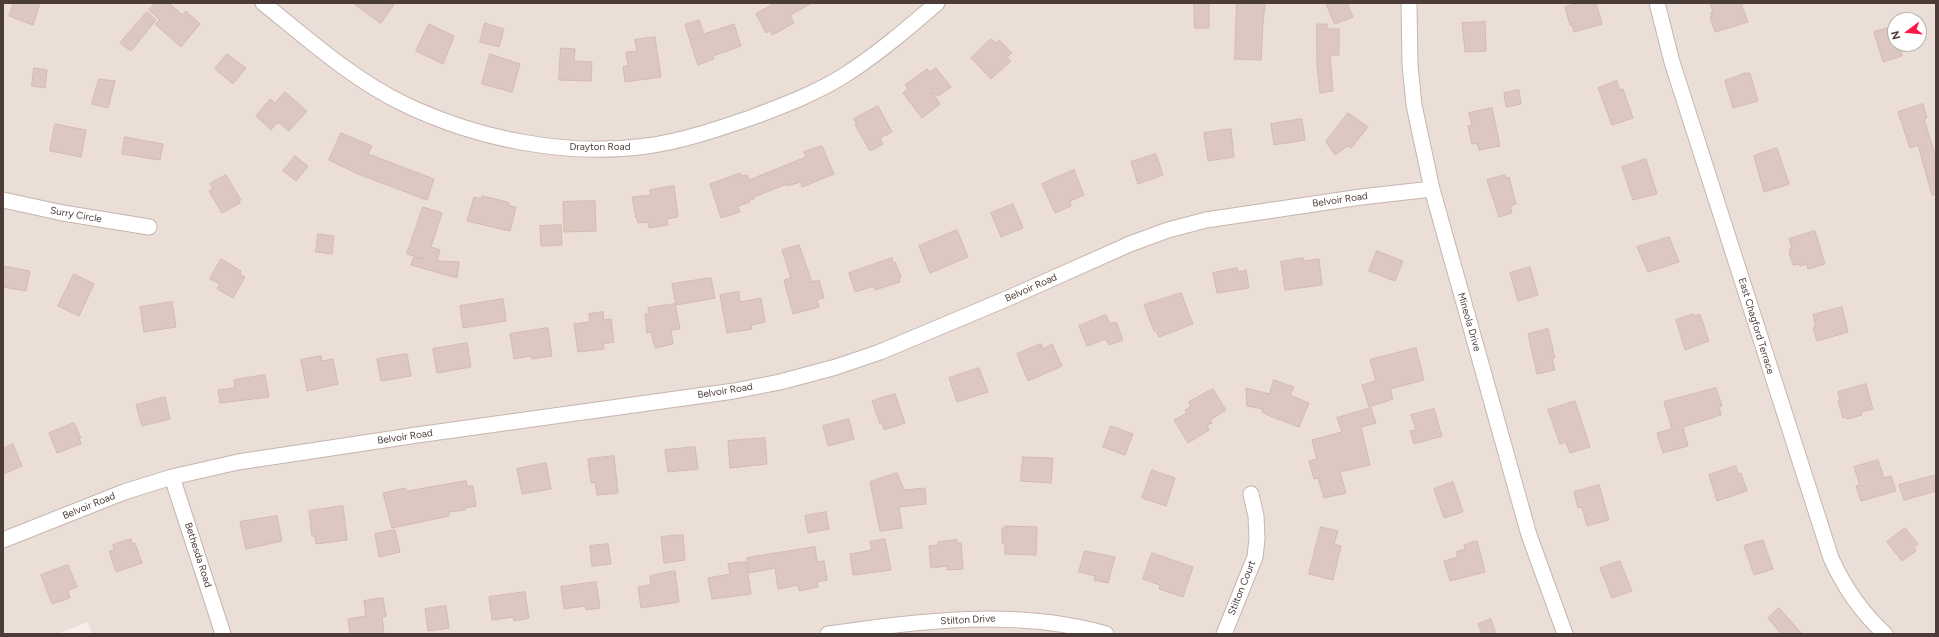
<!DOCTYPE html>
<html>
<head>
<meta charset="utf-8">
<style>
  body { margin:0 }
  #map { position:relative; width:1939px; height:637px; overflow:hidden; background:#f7eeea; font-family:Figtree,sans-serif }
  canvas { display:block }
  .frame { position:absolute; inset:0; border:4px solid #4c3c37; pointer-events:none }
  .north { position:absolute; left:1887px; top:12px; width:40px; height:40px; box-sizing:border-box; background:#fff; border:1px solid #b7b1af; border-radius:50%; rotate:254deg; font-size:11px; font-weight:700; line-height:16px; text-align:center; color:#4c3c37 }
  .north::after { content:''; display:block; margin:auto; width:14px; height:18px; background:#ff1845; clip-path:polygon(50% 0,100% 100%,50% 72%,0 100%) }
</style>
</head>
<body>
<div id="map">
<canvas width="1939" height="637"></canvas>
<div class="frame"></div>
<div class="north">N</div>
</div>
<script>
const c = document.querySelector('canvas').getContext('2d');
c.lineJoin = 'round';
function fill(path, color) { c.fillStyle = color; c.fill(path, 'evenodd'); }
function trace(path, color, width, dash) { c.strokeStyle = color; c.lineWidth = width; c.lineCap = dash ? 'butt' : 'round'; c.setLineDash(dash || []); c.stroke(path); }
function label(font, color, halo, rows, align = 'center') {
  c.font = font + ' Figtree,sans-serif'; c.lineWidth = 3.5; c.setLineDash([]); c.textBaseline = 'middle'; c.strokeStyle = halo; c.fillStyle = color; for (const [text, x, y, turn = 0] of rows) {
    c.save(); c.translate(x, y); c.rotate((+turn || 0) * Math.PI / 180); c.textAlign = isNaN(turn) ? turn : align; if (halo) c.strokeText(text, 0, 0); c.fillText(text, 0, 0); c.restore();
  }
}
fill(new Path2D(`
  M 3,3 L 1936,3 L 1936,634 L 92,634 L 88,622 L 57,634 L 3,634 ZM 1895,20 L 1919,20 L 1919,44 L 1895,44 Z`), '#ebded7');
const building = new Path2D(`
  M 14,3 L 40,3 L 33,25 L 9,16 Z
  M 156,3 L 169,3 L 182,15 L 186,11 L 200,24 L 181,47 L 155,24 L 160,20 L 149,10 Z
  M 353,3 L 395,3 L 381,23 Z
  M 776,3 L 812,3 L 790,15 L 794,23 L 772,35 L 770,31 L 766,33 L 756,14 Z
  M 1194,3 L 1209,3 L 1209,28 L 1195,28 Z
  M 1237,3 L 1265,3 L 1263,23 L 1261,60 L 1235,59 Z
  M 1326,3 L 1347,3 L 1353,17 L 1335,24 Z
  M 1580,3 L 1596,3 L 1602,24 L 1574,32 L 1572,25 L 1570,25 L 1565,7 Z
  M 1710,3 L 1741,3 L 1748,22 L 1715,32 L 1710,17 L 1712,16 L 1711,12 L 1713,12 Z
  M 147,12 L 156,20 L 131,51 L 120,43 Z
  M 699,20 L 704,34 L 734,24 L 741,46 L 713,56 L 714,59 L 698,65 L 685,25 Z
  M 1485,22 L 1486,51 L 1465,52 L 1462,23 Z
  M 485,23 L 504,29 L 499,47 L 480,42 Z
  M 429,24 L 454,36 L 443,64 L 416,51 Z
  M 1317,24 L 1327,24 L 1327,29 L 1339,29 L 1339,55 L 1330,55 L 1333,91 L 1320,93 L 1317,67 Z
  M 1895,26 L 1895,44 L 1899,44 L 1902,56 L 1883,62 L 1874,32 Z
  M 655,37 L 661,77 L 625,82 L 623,66 L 628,66 L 626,52 L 637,51 L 635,40 Z
  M 991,39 L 996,43 L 999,40 L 1012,53 L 1007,57 L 1011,61 L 991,79 L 971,58 Z
  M 561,48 L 575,49 L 574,61 L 592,62 L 591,81 L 559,80 Z
  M 227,54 L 246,68 L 233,84 L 215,69 Z
  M 490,54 L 520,64 L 512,92 L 482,84 Z
  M 34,68 L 47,70 L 45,88 L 32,86 Z
  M 936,68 L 951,87 L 938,96 L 932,92 L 940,104 L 922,118 L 903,93 L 908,89 L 905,85 L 927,69 L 930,72 Z
  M 1745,73 L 1750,73 L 1758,101 L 1733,108 L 1725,81 Z
  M 99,79 L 115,81 L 108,108 L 92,104 Z
  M 1617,81 L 1620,90 L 1623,89 L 1633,118 L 1612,125 L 1598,88 Z
  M 1519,90 L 1521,104 L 1506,107 L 1504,93 Z
  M 285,92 L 307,111 L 289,131 L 278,122 L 271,130 L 256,116 L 270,99 L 275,103 Z
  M 1923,104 L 1927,118 L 1924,119 L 1936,157 L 1936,195 L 1932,195 L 1918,145 L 1910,148 L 1898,112 Z
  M 878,106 L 892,132 L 880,138 L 883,144 L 870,151 L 855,125 L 857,125 L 854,119 Z
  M 1492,108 L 1500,146 L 1479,150 L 1477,143 L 1472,144 L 1468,126 L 1472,125 L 1469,113 Z
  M 1348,113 L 1368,127 L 1351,148 L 1348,146 L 1335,155 L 1326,142 Z
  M 1302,119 L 1305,140 L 1274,145 L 1271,124 Z
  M 55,124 L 86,130 L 81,157 L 50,151 Z
  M 1231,129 L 1234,157 L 1208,161 L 1204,133 Z
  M 341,133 L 372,146 L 368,154 L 434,179 L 427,200 L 358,174 L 329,160 Z
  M 125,137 L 163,144 L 160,160 L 122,154 Z
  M 822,146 L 834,174 L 802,187 L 800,182 L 788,186 L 787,184 L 754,197 L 754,199 L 749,200 L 750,202 L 738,206 L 740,212 L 721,218 L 710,184 L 740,173 L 741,176 L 747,175 L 749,180 L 806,157 L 804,152 Z
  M 1777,148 L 1789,184 L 1764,192 L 1754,156 Z
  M 1156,154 L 1163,175 L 1138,184 L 1131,162 Z
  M 295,156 L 308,166 L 296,181 L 283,171 Z
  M 1646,159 L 1657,194 L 1633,200 L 1622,167 Z
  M 1074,170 L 1084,195 L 1070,201 L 1071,206 L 1055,213 L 1042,184 Z
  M 226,175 L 241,200 L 239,201 L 240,203 L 222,213 L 209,191 L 213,189 L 210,184 Z
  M 1505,175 L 1506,178 L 1509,177 L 1516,204 L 1510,206 L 1512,213 L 1499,217 L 1487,180 Z
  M 674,186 L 678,217 L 667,219 L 668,225 L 649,228 L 648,222 L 638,223 L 637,218 L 636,218 L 632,197 L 651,195 L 650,190 Z
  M 482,196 L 504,201 L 509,203 L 509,206 L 516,207 L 510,231 L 467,221 L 474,197 L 482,199 Z
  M 595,201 L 596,231 L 564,232 L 563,202 Z
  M 1013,204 L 1023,228 L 1001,237 L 991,213 Z
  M 423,207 L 442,213 L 431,247 L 440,250 L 437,261 L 459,262 L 457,278 L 411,265 L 413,258 L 423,259 L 407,254 Z
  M 561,225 L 562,245 L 541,246 L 540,226 Z
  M 957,230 L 968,257 L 930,273 L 919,246 Z
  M 1815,231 L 1825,264 L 1808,269 L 1807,264 L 1800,266 L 1799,264 L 1793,265 L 1789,252 L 1791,251 L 1790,248 L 1792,247 L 1789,239 Z
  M 318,234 L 334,236 L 332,254 L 316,252 Z
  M 1669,237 L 1679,262 L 1648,272 L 1637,247 Z
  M 799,245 L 812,282 L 819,280 L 824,298 L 817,300 L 819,307 L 793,314 L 784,280 L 791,278 L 782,250 Z
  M 1377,251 L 1403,261 L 1395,281 L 1369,271 Z
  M 892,258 L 893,263 L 895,262 L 901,277 L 899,278 L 900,282 L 875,290 L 874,286 L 855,292 L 849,273 Z
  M 1303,258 L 1303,261 L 1319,259 L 1322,285 L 1285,290 L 1281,262 Z
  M 221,259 L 241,271 L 240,274 L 245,277 L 233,298 L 217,289 L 220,284 L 210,279 Z
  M 3,266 L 30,271 L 26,291 L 3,287 Z
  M 1530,267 L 1538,295 L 1518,301 L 1510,273 Z
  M 1237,268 L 1238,272 L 1246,270 L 1249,288 L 1217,293 L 1213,273 Z
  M 74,274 L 94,284 L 79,316 L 58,306 Z
  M 711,278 L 715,298 L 676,305 L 672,284 Z
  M 739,292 L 740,302 L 761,298 L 765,322 L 751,325 L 752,329 L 727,333 L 720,295 Z
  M 1181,293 L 1193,324 L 1159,337 L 1156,331 L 1154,331 L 1144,305 Z
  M 503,299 L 506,321 L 463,328 L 460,306 Z
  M 172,302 L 176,327 L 144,332 L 140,307 Z
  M 675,304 L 680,329 L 671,330 L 673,344 L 655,348 L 651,332 L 647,333 L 645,314 L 649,314 L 648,308 Z
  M 1842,307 L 1848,332 L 1817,341 L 1813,328 L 1815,327 L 1815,323 L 1813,315 Z
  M 603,312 L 604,320 L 611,319 L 614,342 L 603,344 L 604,349 L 578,352 L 574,324 L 590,322 L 589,314 Z
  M 1694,314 L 1695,316 L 1700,314 L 1709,341 L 1685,350 L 1676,320 Z
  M 1106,315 L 1110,324 L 1116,322 L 1123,340 L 1109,345 L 1106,339 L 1087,346 L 1079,326 Z
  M 548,328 L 552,356 L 532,359 L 531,356 L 514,359 L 510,334 Z
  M 1548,329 L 1555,358 L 1552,358 L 1555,370 L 1537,374 L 1528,334 Z
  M 467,343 L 471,367 L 437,373 L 433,349 Z
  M 1041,344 L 1043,349 L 1052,344 L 1062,366 L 1028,381 L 1017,354 Z
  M 1416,348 L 1424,380 L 1390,389 L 1393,399 L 1369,407 L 1362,385 L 1376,381 L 1370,360 Z
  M 407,354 L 411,376 L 381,381 L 377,359 Z
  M 321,356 L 322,361 L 333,359 L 338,384 L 307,391 L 301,360 Z
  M 979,368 L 988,392 L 957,402 L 949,378 Z
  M 265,375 L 269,397 L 220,403 L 218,390 L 235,388 L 234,380 Z
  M 1274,380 L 1294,387 L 1290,395 L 1309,403 L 1299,427 L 1270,416 L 1262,412 L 1263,409 L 1247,406 L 1246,388 L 1269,394 Z
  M 1866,384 L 1873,409 L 1861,412 L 1862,415 L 1847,419 L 1846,417 L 1843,418 L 1838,400 L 1840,400 L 1838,392 Z
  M 1716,388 L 1722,406 L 1719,407 L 1721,415 L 1683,427 L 1688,446 L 1663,453 L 1657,433 L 1672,429 L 1664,402 Z
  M 1213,389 L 1226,410 L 1210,420 L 1212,423 L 1207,425 L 1209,430 L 1188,443 L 1174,420 L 1187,413 L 1185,410 L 1191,406 L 1189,402 Z
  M 895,394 L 905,423 L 884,430 L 882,423 L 880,424 L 872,401 Z
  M 165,397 L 170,419 L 142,426 L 136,405 Z
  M 1575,401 L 1590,447 L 1570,453 L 1566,442 L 1560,444 L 1548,410 Z
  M 1371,408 L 1376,423 L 1361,427 L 1370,465 L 1340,472 L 1346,493 L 1324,498 L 1318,478 L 1314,479 L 1309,461 L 1317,459 L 1312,440 L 1342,432 L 1337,418 Z
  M 1434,409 L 1442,436 L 1414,444 L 1410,431 L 1416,430 L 1411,415 Z
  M 849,419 L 854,439 L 828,446 L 823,426 Z
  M 74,423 L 81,438 L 79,438 L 81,444 L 57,453 L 49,433 Z
  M 1111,426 L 1133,434 L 1125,455 L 1103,447 Z
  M 765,438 L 767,464 L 730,468 L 728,441 Z
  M 13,444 L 22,466 L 3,474 L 3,449 Z
  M 695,447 L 698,469 L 668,472 L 665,450 Z
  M 614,456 L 618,493 L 597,495 L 595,482 L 591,483 L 588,459 Z
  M 1023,457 L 1053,458 L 1051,483 L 1021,481 Z
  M 1878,460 L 1884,478 L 1891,476 L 1896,491 L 1861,501 L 1856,486 L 1860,485 L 1854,467 Z
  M 546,463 L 551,489 L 522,494 L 517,469 Z
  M 1736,466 L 1738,474 L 1741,473 L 1747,491 L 1717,501 L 1709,475 Z
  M 1152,470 L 1175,478 L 1166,506 L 1142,498 Z
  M 897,473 L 904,490 L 925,488 L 926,504 L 899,507 L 902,528 L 880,531 L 870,482 Z
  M 1936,475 L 1936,491 L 1904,500 L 1899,485 Z
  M 466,481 L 467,486 L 473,486 L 476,506 L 465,508 L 465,510 L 449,512 L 449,516 L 392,528 L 383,493 L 405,488 L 406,491 Z
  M 1453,482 L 1463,512 L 1444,518 L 1434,489 Z
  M 1599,485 L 1609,520 L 1587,526 L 1582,507 L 1578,508 L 1574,492 Z
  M 343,506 L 347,540 L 316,544 L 315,536 L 312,536 L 309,511 Z
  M 826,512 L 829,529 L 808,533 L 805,516 Z
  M 277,516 L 282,541 L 246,549 L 240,522 Z
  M 1005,526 L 1037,527 L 1036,555 L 1005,554 L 1005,544 L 1002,543 L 1002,528 L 1005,528 Z
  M 1321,527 L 1338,531 L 1334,544 L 1341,546 L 1333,580 L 1309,574 Z
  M 1905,528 L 1918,544 L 1914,547 L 1916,551 L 1902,561 L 1887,542 Z
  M 395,530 L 400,552 L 379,557 L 375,534 Z
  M 683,535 L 685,560 L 664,563 L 661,537 Z
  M 131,539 L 132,544 L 135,543 L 142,563 L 116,572 L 109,551 L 114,550 L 113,545 Z
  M 885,539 L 891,570 L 853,575 L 850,554 L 872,550 L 870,542 Z
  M 957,540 L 958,543 L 961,543 L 963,569 L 947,570 L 947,566 L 931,568 L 929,546 L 938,545 L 938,542 Z
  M 1763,540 L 1773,569 L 1754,575 L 1744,546 Z
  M 1477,541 L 1485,572 L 1450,581 L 1444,561 L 1458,557 L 1456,552 L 1465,549 L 1464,545 Z
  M 608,544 L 611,564 L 592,566 L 590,546 Z
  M 815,547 L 817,562 L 824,561 L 827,580 L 817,582 L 818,587 L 799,591 L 798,585 L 778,589 L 775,568 L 749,573 L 747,558 Z
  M 1085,551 L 1115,557 L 1108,583 L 1094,580 L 1095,576 L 1079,572 Z
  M 1152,553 L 1193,567 L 1183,597 L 1159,589 L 1160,585 L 1143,579 Z
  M 1620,561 L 1632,591 L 1612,598 L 1600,568 Z
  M 746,562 L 751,594 L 712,599 L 708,578 L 730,574 L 728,564 Z
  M 68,565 L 77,587 L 68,590 L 70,598 L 52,604 L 41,575 Z
  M 675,571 L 679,602 L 641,608 L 638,587 L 651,585 L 650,576 Z
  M 596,582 L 600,608 L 586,610 L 585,606 L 564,609 L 561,587 Z
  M 525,592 L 529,618 L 514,621 L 513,617 L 492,620 L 489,597 Z
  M 383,598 L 386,616 L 382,617 L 384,634 L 350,634 L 348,619 L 366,616 L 364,601 Z
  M 446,606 L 449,628 L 428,631 L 425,609 Z
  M 1779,608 L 1802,634 L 1781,634 L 1768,618 Z
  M 1491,619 L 1496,634 L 1482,634 L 1478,624 Z`);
fill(building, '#ddc8c1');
trace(building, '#d5bab0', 1);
const minor = new Path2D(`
  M 263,3 C 308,39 352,79 404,104 C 477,139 566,157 647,146 C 683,141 718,129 753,117 C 785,105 819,92 848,73 C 880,52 908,28 937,3
  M 1409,3 L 1410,65 L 1414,105 L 1432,189 L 1529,535 L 1565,634
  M 1657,3 L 1672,62 L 1831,558 C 1844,587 1861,612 1885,634
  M 3,200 L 63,213 L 149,227
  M 172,477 L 223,634
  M 3,540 L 124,492 L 172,477 L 238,462 L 417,435 L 734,391 L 780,382 L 836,367 L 880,352 L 1011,297 L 1130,244 L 1168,230 L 1206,220 L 1361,197 L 1432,189
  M 828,634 C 920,621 1016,608 1106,634
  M 1224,634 L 1255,557 L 1257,539 L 1256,516 L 1251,494`);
trace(minor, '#c6b5ae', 17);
trace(minor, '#fff', 15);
label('10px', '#4c3c37', '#fff', [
  ["Drayton Road",600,147],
  ["Belvoir Road",1340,200,-8],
  ["Surry Circle",76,215,10],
  ["Belvoir Road",1031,288,-24],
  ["Mineola Drive",1469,322,74],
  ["East Chagford Terrace",1756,326,73],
  ["Belvoir Road",725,391,-9],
  ["Belvoir Road",405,437,-8],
  ["Belvoir Road",89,506,-22],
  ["Bethesda Road",198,555,72],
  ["Stilton Court",1242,588,-68],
  ["Stilton Drive",968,620,-3]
]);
</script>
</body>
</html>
